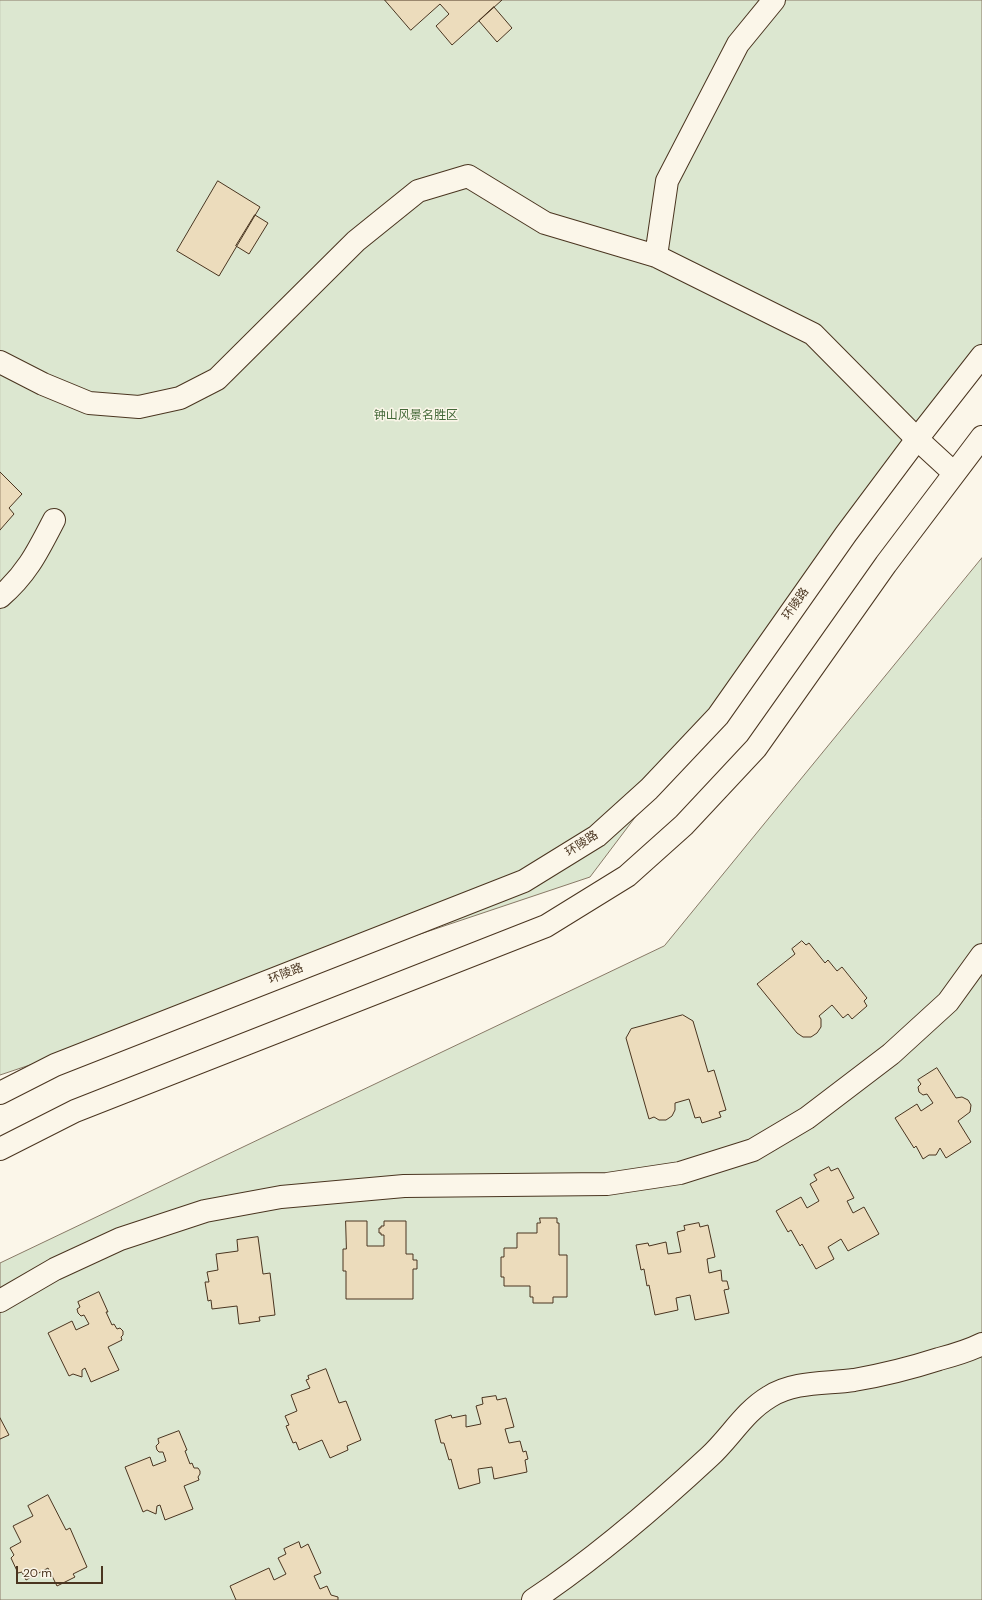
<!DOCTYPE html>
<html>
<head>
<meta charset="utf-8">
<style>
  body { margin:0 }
  #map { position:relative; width:982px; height:1600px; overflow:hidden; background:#fbf6e9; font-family:"DM Sans",sans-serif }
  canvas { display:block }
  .scale { position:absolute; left:16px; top:1566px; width:87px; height:18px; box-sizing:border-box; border:2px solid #4a3520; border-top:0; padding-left:5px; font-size:12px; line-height:14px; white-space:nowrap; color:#4a3520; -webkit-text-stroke:3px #fbf6e9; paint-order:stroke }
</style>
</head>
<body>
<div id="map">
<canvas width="982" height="1600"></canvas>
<div class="scale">20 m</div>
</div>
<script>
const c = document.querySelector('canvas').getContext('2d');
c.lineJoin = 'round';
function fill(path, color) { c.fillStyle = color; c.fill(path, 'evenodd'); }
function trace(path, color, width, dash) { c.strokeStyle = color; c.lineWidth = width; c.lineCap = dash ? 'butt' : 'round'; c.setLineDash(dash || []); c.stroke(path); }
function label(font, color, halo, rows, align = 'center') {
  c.font = font + ' "DM Sans","Noto Sans SC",sans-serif'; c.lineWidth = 3; c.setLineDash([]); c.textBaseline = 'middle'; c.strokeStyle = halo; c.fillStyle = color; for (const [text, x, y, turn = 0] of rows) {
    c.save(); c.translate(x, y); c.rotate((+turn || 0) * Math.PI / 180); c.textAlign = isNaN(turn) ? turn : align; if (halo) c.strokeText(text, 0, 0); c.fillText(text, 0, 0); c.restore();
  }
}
const green = new Path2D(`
  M 0,0 L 982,0 L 982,358 L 590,877 L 0,1075 Z
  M 982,558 L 982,1600 L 0,1600 L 0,1263 L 664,946 Z`);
fill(green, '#dce7d0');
trace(green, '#887966', 1);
const building = new Path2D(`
  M 385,0 L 502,0 L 452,45 L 436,26 L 449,14 L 440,4 L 411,30 Z
  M 494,7 L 512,28 L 497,42 L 479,21 Z
  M 218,181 L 260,207 L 219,276 L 177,251 Z
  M 255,215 L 268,223 L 249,254 L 236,246 Z
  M 0,472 L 22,494 L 9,508 L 14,514 L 0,530 Z
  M 802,941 L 806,945 L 809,943 L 825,963 L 828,960 L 837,971 L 842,967 L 867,998 L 864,1001 L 867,1006 L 852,1019 L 848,1014 L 843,1018 L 832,1005 L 819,1016 L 821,1019 L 821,1027 L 817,1033 L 811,1037 L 803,1037 L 797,1033 L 757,984 L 795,954 L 792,949 Z
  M 683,1015 L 693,1021 L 708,1072 L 714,1070 L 726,1110 L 719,1112 L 721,1117 L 702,1123 L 700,1117 L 695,1118 L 689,1099 L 675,1103 L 675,1110 L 672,1116 L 666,1120 L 659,1120 L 654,1117 L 649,1119 L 626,1038 L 631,1029 Z
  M 937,1068 L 956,1098 L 962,1097 L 968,1100 L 971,1105 L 970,1112 L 958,1121 L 971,1142 L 946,1158 L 940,1148 L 936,1155 L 929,1155 L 923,1159 L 916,1146 L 914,1148 L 895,1118 L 917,1104 L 921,1111 L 933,1103 L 927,1094 L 923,1095 L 919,1092 L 918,1087 L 921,1084 L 918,1080 Z
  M 829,1167 L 831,1171 L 838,1168 L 854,1198 L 847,1201 L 853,1213 L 864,1207 L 879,1234 L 848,1251 L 841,1239 L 828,1247 L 834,1259 L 816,1269 L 802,1244 L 800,1246 L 791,1230 L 788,1232 L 776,1211 L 801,1197 L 807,1208 L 819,1201 L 810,1184 L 817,1180 L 814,1175 Z
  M 540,1218 L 557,1218 L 557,1223 L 559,1223 L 559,1255 L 567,1255 L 567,1297 L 553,1297 L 553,1303 L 533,1303 L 533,1297 L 530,1297 L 530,1286 L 504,1286 L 504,1277 L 501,1277 L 501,1257 L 504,1257 L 504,1248 L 517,1248 L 517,1233 L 537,1233 L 537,1223 L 540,1223 Z
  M 346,1221 L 367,1221 L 367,1246 L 384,1246 L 384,1235 L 381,1235 L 381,1233 L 379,1233 L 379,1228 L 381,1228 L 381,1226 L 384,1226 L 384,1221 L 406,1221 L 406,1254 L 413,1254 L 413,1260 L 417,1260 L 417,1269 L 413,1269 L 413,1299 L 346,1299 L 346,1271 L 343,1271 L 343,1249 L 346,1249 Z
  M 699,1223 L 700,1227 L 708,1225 L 715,1257 L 707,1259 L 709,1273 L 721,1270 L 722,1281 L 727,1281 L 729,1289 L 724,1290 L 729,1313 L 695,1320 L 690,1295 L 676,1298 L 678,1310 L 655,1315 L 649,1285 L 647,1286 L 644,1269 L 641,1270 L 636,1245 L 648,1243 L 649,1246 L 666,1242 L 668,1254 L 681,1252 L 677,1232 L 685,1230 L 684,1226 Z
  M 258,1237 L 263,1274 L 270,1273 L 275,1315 L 259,1317 L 260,1321 L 239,1324 L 237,1306 L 212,1309 L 211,1300 L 208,1301 L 205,1282 L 209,1282 L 207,1272 L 218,1270 L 216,1254 L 238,1251 L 237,1240 Z
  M 99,1292 L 108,1312 L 106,1312 L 112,1325 L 114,1324 L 117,1329 L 120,1328 L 123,1331 L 123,1335 L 121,1337 L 122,1340 L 108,1347 L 119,1370 L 91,1382 L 85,1368 L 82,1370 L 82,1377 L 73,1374 L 69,1376 L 48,1333 L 72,1321 L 76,1330 L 89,1324 L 84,1315 L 81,1316 L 78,1313 L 77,1309 L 80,1307 L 78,1302 Z
  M 326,1369 L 339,1403 L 346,1401 L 361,1440 L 347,1446 L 348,1450 L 330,1458 L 322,1440 L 299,1450 L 296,1442 L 293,1443 L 286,1426 L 289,1425 L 285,1416 L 297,1411 L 291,1395 L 310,1388 L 306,1380 L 309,1379 L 308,1376 Z
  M 496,1396 L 497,1400 L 506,1398 L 514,1427 L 505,1429 L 509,1443 L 520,1441 L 523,1452 L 526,1451 L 528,1459 L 525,1460 L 527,1472 L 494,1479 L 492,1467 L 478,1469 L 480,1483 L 459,1489 L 451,1459 L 449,1460 L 444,1443 L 441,1443 L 435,1420 L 451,1415 L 452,1418 L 466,1415 L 466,1427 L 481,1424 L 476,1406 L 483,1404 L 482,1398 Z
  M 0,1418 L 9,1435 L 0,1439 Z
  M 179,1431 L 187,1450 L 185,1451 L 190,1464 L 192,1463 L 194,1468 L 198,1468 L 200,1471 L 200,1474 L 198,1477 L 199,1480 L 184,1486 L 193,1509 L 165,1520 L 160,1505 L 157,1506 L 156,1514 L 147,1510 L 143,1512 L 125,1467 L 150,1457 L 153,1466 L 166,1461 L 163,1452 L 159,1452 L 157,1450 L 156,1446 L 159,1443 L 158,1439 Z
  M 48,1495 L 66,1530 L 70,1528 L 87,1567 L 73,1574 L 75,1577 L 57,1586 L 48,1568 L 26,1580 L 22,1572 L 18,1573 L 11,1558 L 14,1555 L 10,1548 L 21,1542 L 13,1526 L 33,1516 L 28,1506 Z
  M 299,1542 L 301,1548 L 308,1544 L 321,1573 L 314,1576 L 320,1589 L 327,1586 L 331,1595 L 338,1597 L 338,1600 L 236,1600 L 230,1586 L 269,1568 L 274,1580 L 286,1574 L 278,1558 L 286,1554 L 284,1549 Z`);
fill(building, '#ecdcbc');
trace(building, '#4a3520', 1);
const minor = new Path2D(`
  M 656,256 L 667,181 L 738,44 L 774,0
  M 0,362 L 43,384 L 89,403 L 139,407 L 180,398 L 217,379 L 356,241 L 418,191 L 468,176 L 545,223 L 656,256 L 813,334 L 917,439 L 954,473
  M 0,597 C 27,574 38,551 54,520
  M 0,1301 L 55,1269 L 120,1239 L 205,1211 L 281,1197 L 404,1186 L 607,1184 L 680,1173 L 753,1150 L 807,1118 L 891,1054 L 948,1002 L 982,955
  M 533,1600 C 596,1558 653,1509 709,1457 C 730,1438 744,1412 769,1397 C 794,1381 826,1384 854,1380 C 883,1375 911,1368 939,1359 C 954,1355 968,1351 982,1344`);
const major = new Path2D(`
  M 0,1093 L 55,1065 L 524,881 L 597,836 L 649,789 L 718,716 L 846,534 L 917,439 L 982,356
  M 0,1149 L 75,1111 L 546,926 L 627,876 L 684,825 L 756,748 L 886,564 L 982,437`);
trace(minor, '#4a3520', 24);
trace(major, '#4a3520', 24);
trace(minor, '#fbf6e9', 22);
trace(major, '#fbf6e9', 22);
label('12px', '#436837', '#fbf6e9', [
  ["钟山风景名胜区",416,416]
]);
label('12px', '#4a3520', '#fbf6e9', [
  ["环陵路",796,604,-55],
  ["环陵路",582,844,-33],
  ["环陵路",286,974,-21]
]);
</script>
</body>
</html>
